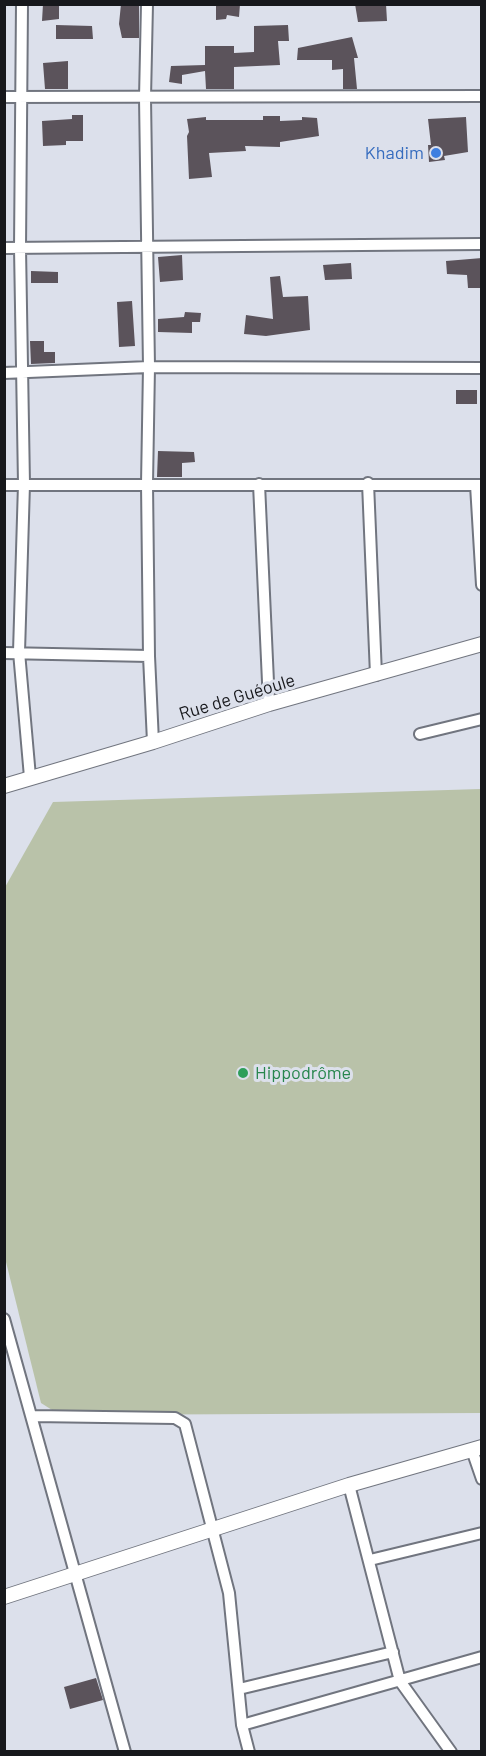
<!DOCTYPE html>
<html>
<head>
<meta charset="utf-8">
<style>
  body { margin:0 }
  #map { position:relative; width:486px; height:1756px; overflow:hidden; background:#dce0eb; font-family:Barlow,sans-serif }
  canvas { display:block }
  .frame { position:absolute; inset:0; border:6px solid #17181c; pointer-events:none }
</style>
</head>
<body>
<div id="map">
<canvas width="486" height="1756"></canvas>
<div class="frame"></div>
</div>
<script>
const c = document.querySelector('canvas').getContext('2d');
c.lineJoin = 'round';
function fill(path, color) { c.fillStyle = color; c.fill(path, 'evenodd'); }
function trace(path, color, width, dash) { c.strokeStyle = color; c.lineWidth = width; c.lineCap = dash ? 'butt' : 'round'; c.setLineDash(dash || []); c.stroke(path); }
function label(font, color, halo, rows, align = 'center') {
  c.font = font + ' Barlow,sans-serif'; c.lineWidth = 6; c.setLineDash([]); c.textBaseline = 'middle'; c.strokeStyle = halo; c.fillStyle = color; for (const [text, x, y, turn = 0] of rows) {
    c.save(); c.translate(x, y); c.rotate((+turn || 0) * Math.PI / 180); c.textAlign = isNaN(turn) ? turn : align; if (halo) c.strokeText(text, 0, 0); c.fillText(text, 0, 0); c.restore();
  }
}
fill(new Path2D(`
  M 481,789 L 481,1413 L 60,1415 L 41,1403 L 5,1258 L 4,889 L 53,802 Z`), '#b9c2a9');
fill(new Path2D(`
  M 43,4 L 59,4 L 59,19 L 42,21 Z
  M 121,4 L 139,4 L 139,38 L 122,38 L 119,24 Z
  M 216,4 L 240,4 L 239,17 L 227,15 L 226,19 L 216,20 Z
  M 355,4 L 386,4 L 387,21 L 358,22 Z
  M 56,25 L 92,26 L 93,39 L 56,39 Z
  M 288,25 L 289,41 L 278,41 L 280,65 L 234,67 L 234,89 L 206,89 L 205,71 L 182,75 L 182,84 L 169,82 L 171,66 L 205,65 L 205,68 L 205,46 L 234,46 L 234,53 L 254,52 L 254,26 Z
  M 352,37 L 358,58 L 354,58 L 357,89 L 343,89 L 343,69 L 332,70 L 332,60 L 297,60 L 298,48 Z
  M 68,61 L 68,89 L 45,89 L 43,63 Z
  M 72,115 L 83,115 L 83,141 L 66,141 L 66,145 L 43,146 L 42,121 L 72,119 Z
  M 263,116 L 280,116 L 280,121 L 302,120 L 302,117 L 317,118 L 319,136 L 280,142 L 280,147 L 245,146 L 246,151 L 209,153 L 212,177 L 189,179 L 187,136 L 189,132 L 187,119 L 206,117 L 206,120 L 263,120 Z
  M 466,117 L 468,152 L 444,156 L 445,160 L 429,162 L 428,145 L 431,145 L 428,119 Z
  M 182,255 L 183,280 L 160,282 L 158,257 Z
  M 482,258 L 482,288 L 468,288 L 467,275 L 447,274 L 446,261 Z
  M 351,263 L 352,279 L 325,280 L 323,265 Z
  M 31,271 L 58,272 L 58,283 L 31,283 Z
  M 280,276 L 283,297 L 308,296 L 310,330 L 266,336 L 244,334 L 246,315 L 273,319 L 270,277 Z
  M 132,301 L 135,346 L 119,347 L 117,302 Z
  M 185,312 L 201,313 L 200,322 L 192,322 L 192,333 L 158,332 L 158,319 L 184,317 Z
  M 30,341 L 44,341 L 44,352 L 55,352 L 55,363 L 31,364 Z
  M 456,390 L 477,390 L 477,404 L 456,404 Z
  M 158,451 L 194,452 L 195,462 L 182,463 L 182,477 L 157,477 Z
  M 96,1678 L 103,1700 L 70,1709 L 64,1687 Z`), '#5b535b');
const street = new Path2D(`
  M 22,4 L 20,248 L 24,484 L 19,652 L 30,777
  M 147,4 L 145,98 L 149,367 L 147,484 L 149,656 L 153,742
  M 4,97 L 482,96
  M 4,248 L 482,244
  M 4,373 L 149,367 L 482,368
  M 368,483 L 376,675
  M 259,484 L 269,704
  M 4,485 L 482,485
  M 476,485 L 482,585
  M 4,653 L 149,656
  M 420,734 L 482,719
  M 4,1319 L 125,1752
  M 33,1416 L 175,1418 L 185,1424 L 229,1593 L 242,1725 L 249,1752
  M 472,1450 L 482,1479
  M 349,1485 L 400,1681 L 451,1752
  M 370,1560 L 482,1533
  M 239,1689 L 393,1652
  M 242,1725 L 482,1657`);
const secondary = new Path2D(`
  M 4,786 L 153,742 L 269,704 L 482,644
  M 4,1597 L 349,1485 L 482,1447`);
trace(street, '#71757f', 14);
trace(secondary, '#71757f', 16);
trace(street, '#fff', 10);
trace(secondary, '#fff', 14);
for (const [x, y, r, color] of [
  [436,153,6,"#3f7fe0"],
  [243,1073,6,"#2e9e5b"]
]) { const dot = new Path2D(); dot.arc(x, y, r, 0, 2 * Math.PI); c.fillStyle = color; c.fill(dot); trace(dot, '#dce0eb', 2); }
label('18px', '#366cbe', '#dce0eb', [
  ["Khadim",424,153]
], 'right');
label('18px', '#17181c', '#dce0eb', [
  ["Rue de Guéoule",237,697,-17]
]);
label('18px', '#27864d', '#dce0eb', [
  ["Hippodrôme",255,1073]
], 'left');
</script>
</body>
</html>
